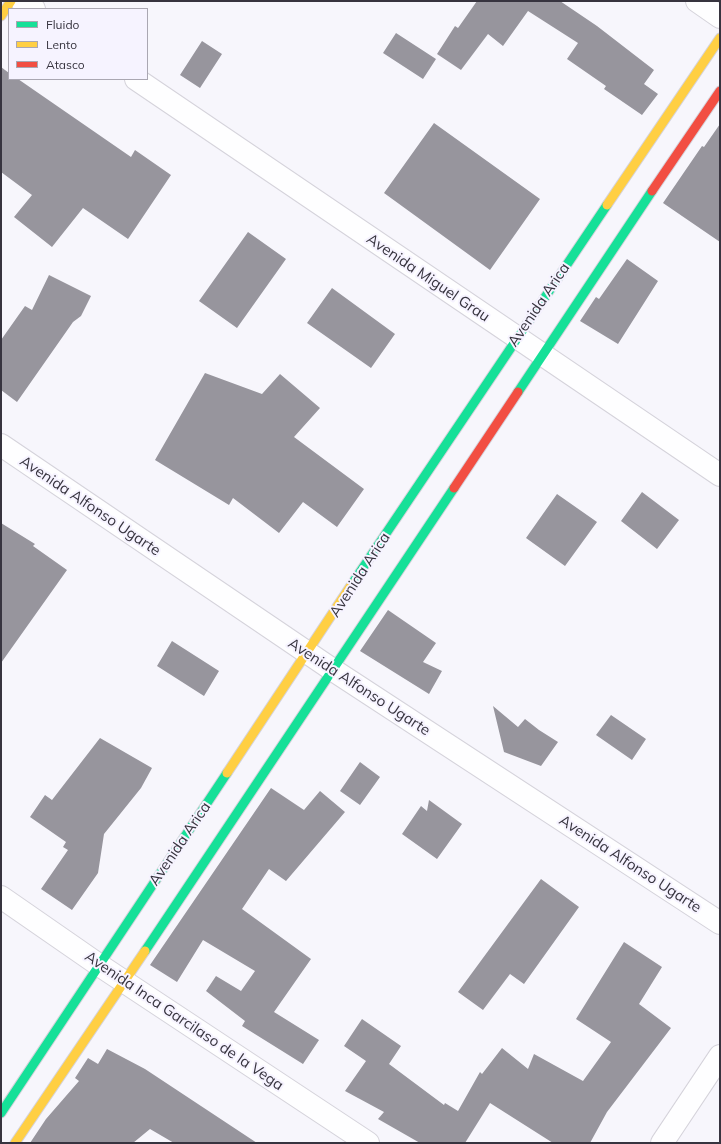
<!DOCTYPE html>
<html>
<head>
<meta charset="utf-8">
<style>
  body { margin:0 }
  #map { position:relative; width:721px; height:1144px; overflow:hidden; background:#f7f6fc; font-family:Mulish,sans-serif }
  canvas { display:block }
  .frame { position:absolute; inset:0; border:2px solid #37343f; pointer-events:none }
  .legend { position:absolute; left:8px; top:8px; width:140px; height:72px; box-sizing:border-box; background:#f6f3ff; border:1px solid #aaa7b2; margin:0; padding:5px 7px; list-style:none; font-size:12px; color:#37343f }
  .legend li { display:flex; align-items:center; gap:8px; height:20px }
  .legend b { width:20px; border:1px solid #aaa7b2 }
</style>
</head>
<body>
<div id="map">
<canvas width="721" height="1144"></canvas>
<div class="frame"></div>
<ul class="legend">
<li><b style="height:5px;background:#16e098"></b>Fluido</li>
<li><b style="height:5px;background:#ffcf43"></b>Lento</li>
<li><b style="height:5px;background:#f24e42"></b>Atasco</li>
</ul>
</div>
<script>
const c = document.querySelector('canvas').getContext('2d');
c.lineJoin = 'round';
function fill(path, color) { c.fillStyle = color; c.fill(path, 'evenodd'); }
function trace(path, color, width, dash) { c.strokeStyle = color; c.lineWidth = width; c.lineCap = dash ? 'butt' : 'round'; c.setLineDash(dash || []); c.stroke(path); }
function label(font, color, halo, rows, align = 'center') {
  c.font = font + ' Mulish,sans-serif'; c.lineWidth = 4; c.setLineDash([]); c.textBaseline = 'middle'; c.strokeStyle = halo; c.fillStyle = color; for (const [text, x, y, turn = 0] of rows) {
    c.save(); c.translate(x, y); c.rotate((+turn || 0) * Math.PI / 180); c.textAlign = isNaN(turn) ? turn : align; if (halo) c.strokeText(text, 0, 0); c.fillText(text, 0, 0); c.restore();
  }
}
fill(new Path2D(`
  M 477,1 L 560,1 L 597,26 L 654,70 L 644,84 L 658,94 L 642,115 L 604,89 L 606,86 L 567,59 L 578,43 L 528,11 L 503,46 L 488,34 L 461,70 L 437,54 L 455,26 L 458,28 Z
  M 396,33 L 436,59 L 423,79 L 383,53 Z
  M 202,41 L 222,54 L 200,88 L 180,75 Z
  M 1,67 L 9,73 L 9,79 L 18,79 L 131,157 L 135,150 L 171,175 L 128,239 L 83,208 L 52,247 L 14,217 L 32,195 L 1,172 Z
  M 434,123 L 540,199 L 490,270 L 384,193 Z
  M 720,124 L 720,242 L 663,203 L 702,146 L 704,147 Z
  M 248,232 L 286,259 L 237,328 L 199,301 Z
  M 627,259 L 658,281 L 618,344 L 580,321 L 596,297 L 599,299 Z
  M 49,275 L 91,296 L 81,316 L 73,322 L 17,402 L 1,390 L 1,340 L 25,306 L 32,310 Z
  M 332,288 L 395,334 L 371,368 L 307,323 Z
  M 205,373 L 262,394 L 280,374 L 320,408 L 294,437 L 364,489 L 337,527 L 303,502 L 279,533 L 233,498 L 229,505 L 155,460 Z
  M 642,492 L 679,520 L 657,549 L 621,521 Z
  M 557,494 L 597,522 L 565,566 L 526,538 Z
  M 1,523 L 35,544 L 33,546 L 67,570 L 1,663 Z
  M 388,610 L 436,643 L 423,662 L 442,671 L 429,694 L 360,651 Z
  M 172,641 L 219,671 L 204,696 L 157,666 Z
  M 493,706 L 518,727 L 525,719 L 539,730 L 558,742 L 541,766 L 504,752 Z
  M 611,715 L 646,739 L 632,760 L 596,735 Z
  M 100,738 L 152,768 L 141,788 L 104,834 L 98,873 L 72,910 L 41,889 L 68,850 L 63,847 L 66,842 L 30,817 L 45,795 L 52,800 Z
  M 360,762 L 380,777 L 360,805 L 340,791 Z
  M 271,788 L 304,810 L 320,791 L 345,812 L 286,881 L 269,869 L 242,909 L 311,959 L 274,1012 L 319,1040 L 303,1064 L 242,1026 L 245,1021 L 206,991 L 216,976 L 241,991 L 255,971 L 203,940 L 177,982 L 150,965 Z
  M 429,800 L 462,824 L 437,859 L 402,834 L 421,806 L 427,811 Z
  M 541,879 L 579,907 L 524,984 L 510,974 L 483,1010 L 458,992 Z
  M 624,942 L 662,967 L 639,1004 L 671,1028 L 607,1112 L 590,1143 L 553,1143 L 490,1103 L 465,1143 L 420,1143 L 378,1119 L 384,1112 L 345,1091 L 366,1061 L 344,1046 L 362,1019 L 401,1046 L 389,1064 L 444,1105 L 445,1103 L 458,1111 L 480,1072 L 482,1074 L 502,1048 L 528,1069 L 534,1054 L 583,1081 L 611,1042 L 576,1019 Z
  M 107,1049 L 145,1069 L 257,1143 L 174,1143 L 150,1129 L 133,1143 L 30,1143 L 46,1119 L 79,1081 L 75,1078 L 88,1058 L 98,1064 Z`), '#97959d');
const street = new Path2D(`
  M 22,1 L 34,9
  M 697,1 L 720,17
  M 136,79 L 720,475
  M 1,445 L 333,670 L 720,923
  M 1,897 L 99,965 L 368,1143
  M 662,1143 L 720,1056`);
const fast = new Path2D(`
  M 518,392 L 652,191
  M 352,584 L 607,205
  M 145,951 L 454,488
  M 1,1113 L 227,773`);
const slow = new Path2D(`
  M 1,16 L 11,1
  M 607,205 L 720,38
  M 227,773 L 352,584
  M 15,1143 L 145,951`);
const jam = new Path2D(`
  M 652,191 L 720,91
  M 454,488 L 518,392`);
trace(street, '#d5d3db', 24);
trace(fast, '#d5d3db', 11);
trace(slow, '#d5d3db', 11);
trace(jam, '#d5d3db', 11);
trace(street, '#fefeff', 22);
trace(fast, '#16e098', 9);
trace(slow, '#ffcf43', 9);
trace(jam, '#f24e42', 9);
label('15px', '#37343f', '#f6f3ff', [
  ["Avenida Miguel Grau",428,278,34],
  ["Avenida Arica",539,305,-56],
  ["Avenida Alfonso Ugarte",90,506,34],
  ["Avenida Arica",360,575,-57],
  ["Avenida Alfonso Ugarte",359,687,33],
  ["Avenida Arica",180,844,-56],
  ["Avenida Alfonso Ugarte",630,864,33],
  ["Avenida Inca Garcilaso de la Vega",184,1021,34]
]);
</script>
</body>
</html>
